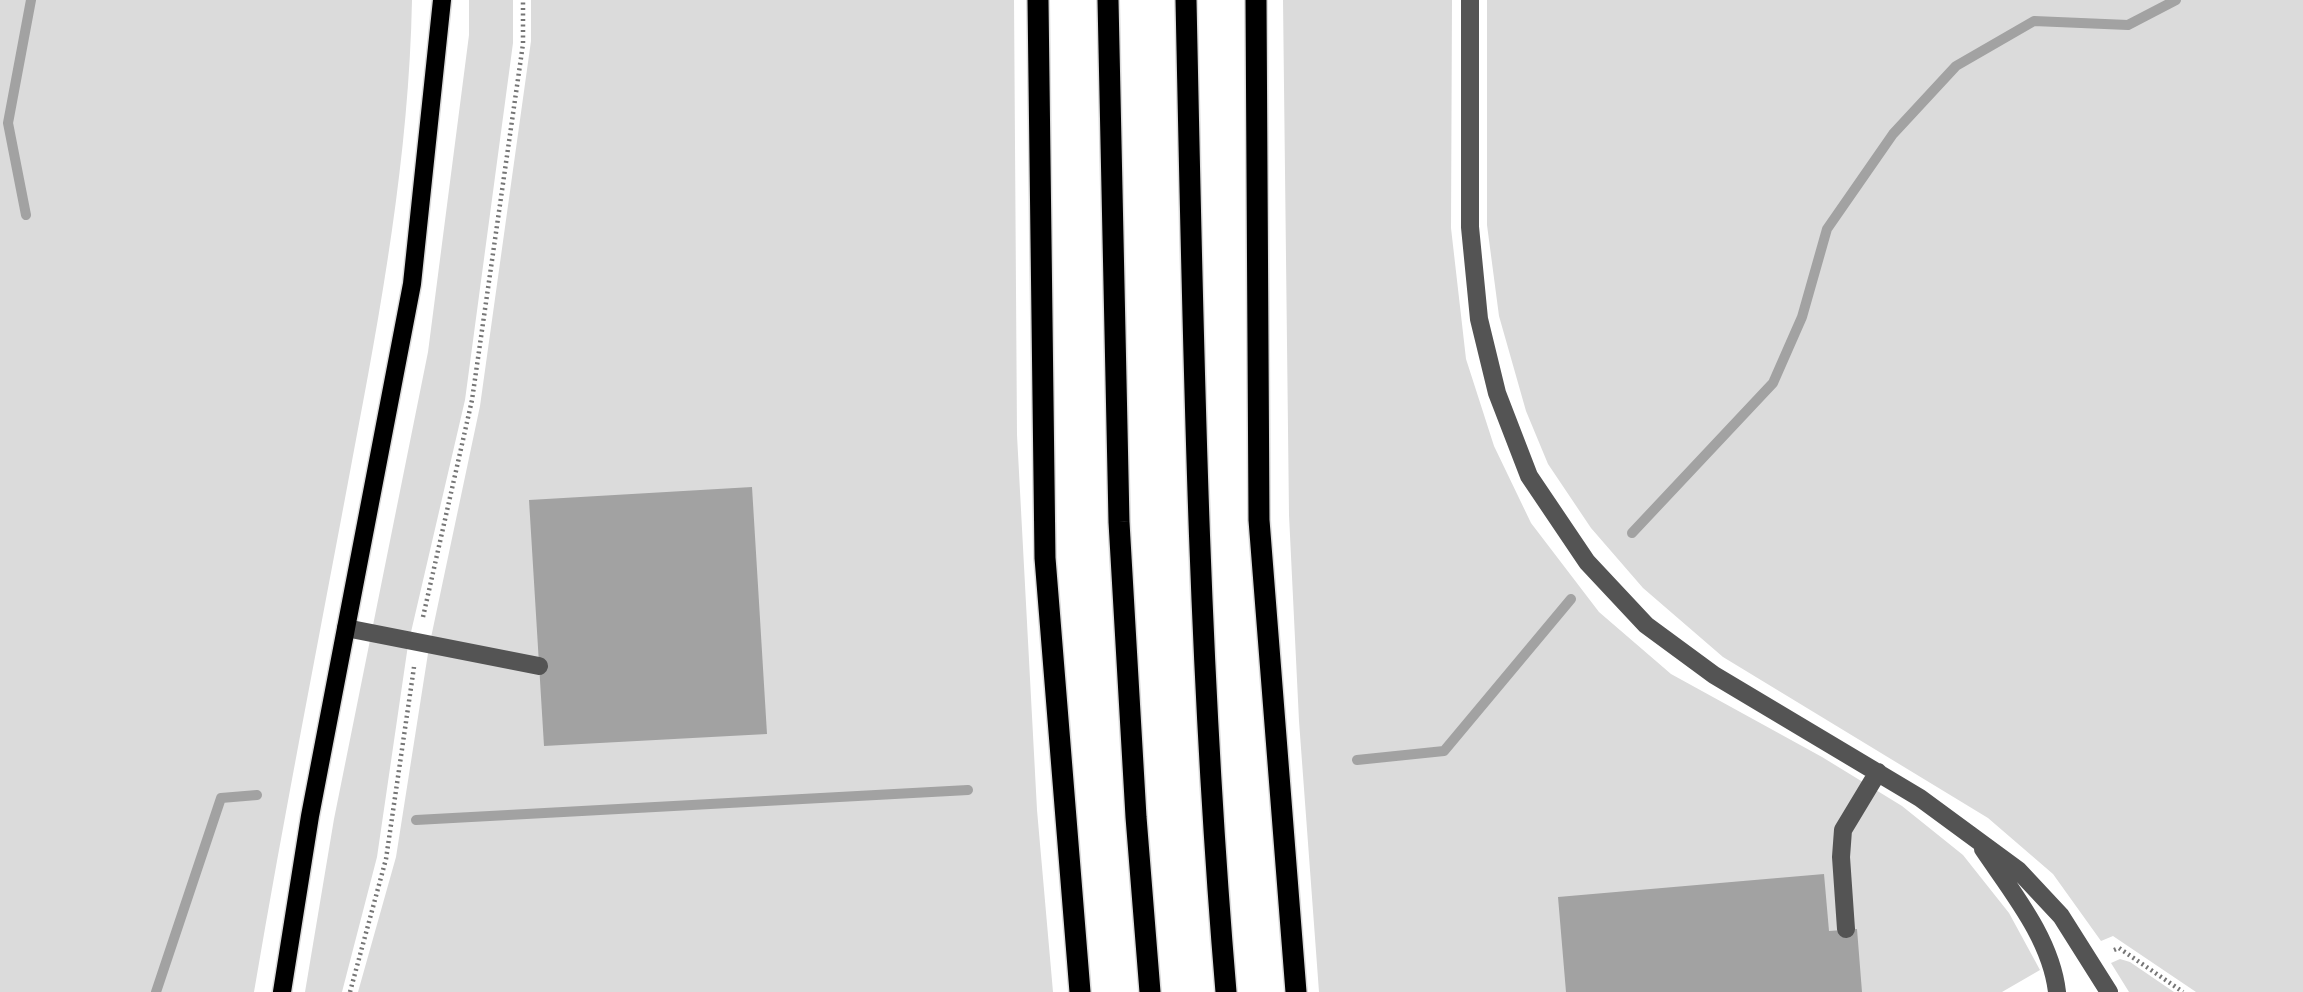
<!DOCTYPE html>
<html>
<head>
<meta charset="utf-8">
<style>
  body { margin:0 }
  canvas { display:block; background:#fff }
</style>
</head>
<body>
<canvas width="2303" height="992"></canvas>
<script>
const c = document.querySelector('canvas').getContext('2d');
c.lineJoin = 'round';
function fill(path, color) { c.fillStyle = color; c.fill(path, 'evenodd'); }
function trace(path, color, width, dash) { c.strokeStyle = color; c.lineWidth = width; c.lineCap = dash ? 'butt' : 'round'; c.setLineDash(dash || []); c.stroke(path); }
fill(new Path2D(`
  M 0,0 L 412,0 C 409,156 381,309 352,461 C 319,638 284,815 254,992 L 0,992 Z
  M 469,0 L 513,0 L 513,43 L 465,400 L 408,645 L 377,857 L 342,992 L 305,992 L 334,819 L 428,352 L 469,35 Z
  M 531,0 L 1014,0 L 1017,435 L 1037,810 L 1053,992 L 358,992 L 396,857 L 429,647 L 480,406 L 531,41 Z
  M 1283,0 L 1452,0 L 1451,228 L 1466,359 L 1494,446 L 1531,523 L 1599,612 L 1671,674 L 1822,757 L 1902,806 L 1963,855 L 2009,913 L 2040,970 L 2002,992 L 1319,992 L 1299,721 L 1289,515 Z
  M 1487,0 L 2303,0 L 2303,992 L 2196,992 L 2113,936 L 2101,941 L 2053,874 L 1988,818 L 1723,657 L 1643,588 L 1591,528 L 1548,464 L 1526,411 L 1499,316 L 1487,225 Z
  M 2120,959 L 2130,962 L 2174,992 L 2129,992 L 2111,963 Z`), '#dbdbdb');
fill(new Path2D(`
  M 752,487 L 767,734 L 544,746 L 529,500 Z
  M 1824,874 L 1829,931 L 1857,929 L 1862,992 L 1566,992 L 1558,897 Z`), '#a2a2a2');
trace(new Path2D(`
  M 26,215 L 8,123 L 31,0
  M 1632,533 L 1773,383 L 1802,317 L 1827,229 L 1893,134 L 1956,66 L 2034,21 L 2128,25 L 2176,0
  M 1357,760 L 1444,751 L 1571,599
  M 416,820 L 968,790
  M 156,992 L 221,798 L 257,795`), '#a2a2a2', 10);
const major = new Path2D(`
  M 282,992 L 310,816 L 412,284 L 442,0`);
const highway = new Path2D(`
  M 1038,0 L 1045,558 L 1080,992
  M 1108,0 L 1119,522 L 1136,817 L 1150,992
  M 1186,0 C 1193,331 1198,662 1226,992
  M 1256,0 L 1259,520 L 1296,992`);
trace(major, '#dbdbdb', 21);
trace(highway, '#dbdbdb', 24);
trace(new Path2D(`
  M 423,617 L 472,400 L 523,44 L 523,0
  M 2114,950 L 2119,948 L 2183,992
  M 350,992 L 386,859 L 414,667`), '#767676', 4.5, [2, 3.5]);
trace(new Path2D(`
  M 1470,0 L 1470,227 L 1479,319 L 1497,393 L 1529,476 L 1587,562 L 1646,625 L 1714,675 L 1920,798 L 2018,870 L 2061,916 L 2109,992
  M 346,628 L 539,666
  M 1983,849 C 2012,892 2051,939 2057,992
  M 1846,929 L 1841,857 L 1843,830 L 1878,772`), '#545454', 18);
trace(major, '#000', 18);
trace(highway, '#000', 21);
</script>
</body>
</html>
